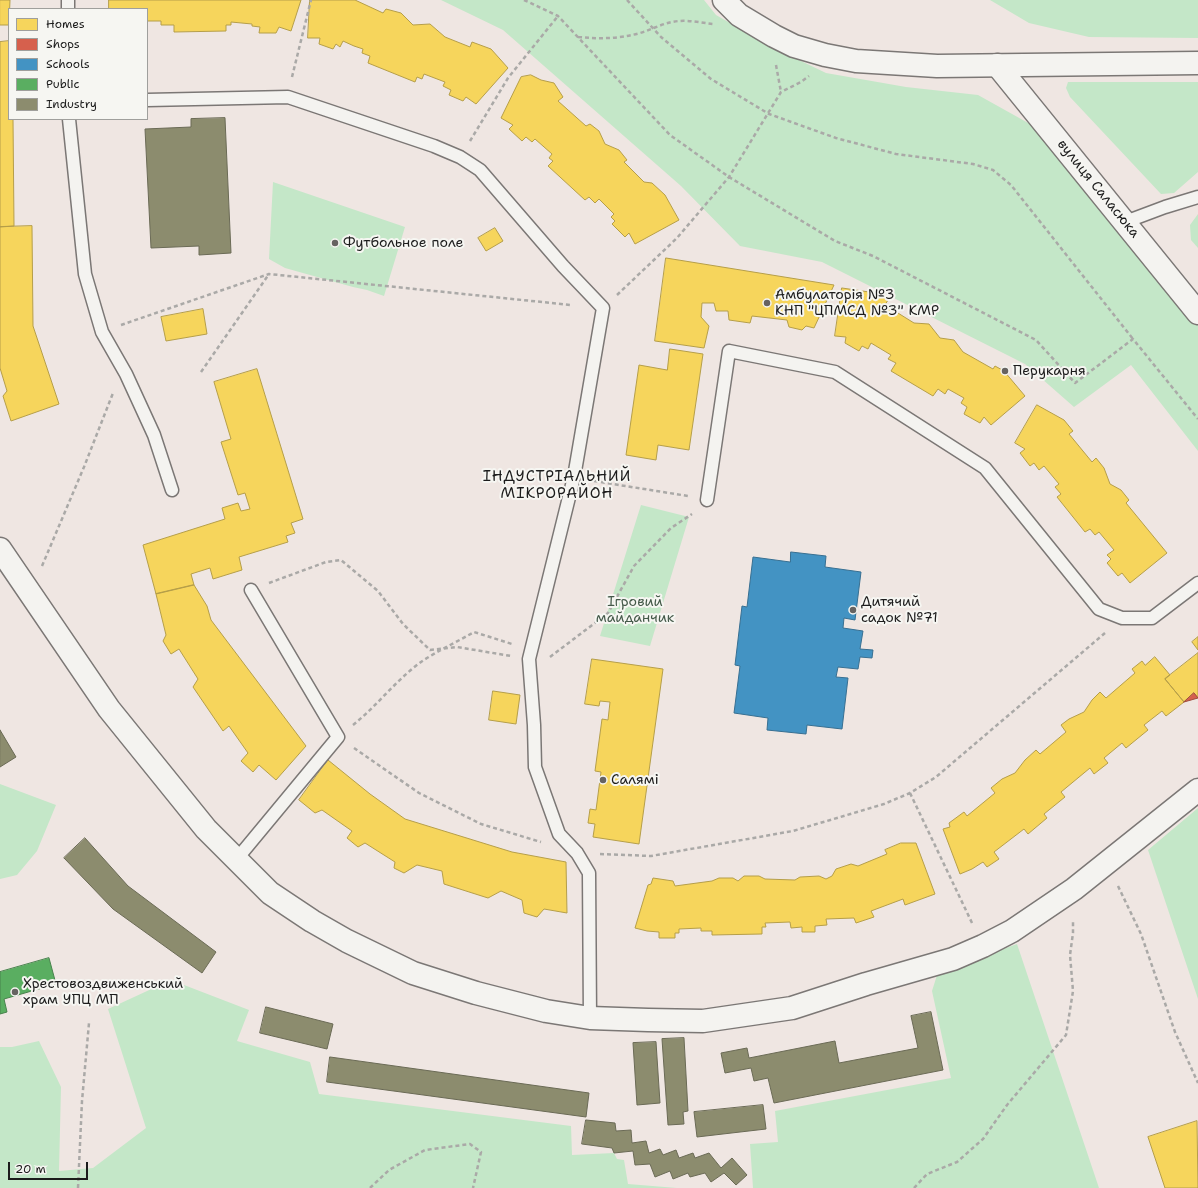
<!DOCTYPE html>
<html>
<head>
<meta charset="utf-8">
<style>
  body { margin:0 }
  #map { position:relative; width:1198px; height:1188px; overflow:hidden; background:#efe6e2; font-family:"Shantell Sans",sans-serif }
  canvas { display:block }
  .legend { position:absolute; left:8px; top:8px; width:140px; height:112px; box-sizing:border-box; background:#f6f6f2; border:1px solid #9f9f9c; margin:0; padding:5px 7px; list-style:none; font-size:12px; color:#1c1c1c }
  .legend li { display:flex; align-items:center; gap:8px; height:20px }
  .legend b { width:20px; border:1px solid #9f9f9c }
  .scale { position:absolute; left:8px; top:1162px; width:80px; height:18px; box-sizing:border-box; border:2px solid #1c1c1c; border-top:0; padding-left:5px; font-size:12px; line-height:14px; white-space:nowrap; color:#1c1c1c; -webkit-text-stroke:3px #f6f6f2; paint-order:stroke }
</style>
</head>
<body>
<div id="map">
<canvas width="1198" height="1188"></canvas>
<ul class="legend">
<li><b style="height:11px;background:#f6d55c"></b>Homes</li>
<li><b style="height:11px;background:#d6604d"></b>Shops</li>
<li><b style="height:11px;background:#4393c3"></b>Schools</li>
<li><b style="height:11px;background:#5aae61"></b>Public</li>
<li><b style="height:11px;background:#8c8c6e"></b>Industry</li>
</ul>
<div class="scale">20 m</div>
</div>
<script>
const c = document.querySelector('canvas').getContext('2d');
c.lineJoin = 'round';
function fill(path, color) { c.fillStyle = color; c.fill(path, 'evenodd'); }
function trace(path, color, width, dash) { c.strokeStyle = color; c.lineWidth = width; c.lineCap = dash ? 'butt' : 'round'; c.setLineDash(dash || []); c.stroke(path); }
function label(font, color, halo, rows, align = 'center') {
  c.font = font + ' "Shantell Sans",sans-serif'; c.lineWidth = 4; c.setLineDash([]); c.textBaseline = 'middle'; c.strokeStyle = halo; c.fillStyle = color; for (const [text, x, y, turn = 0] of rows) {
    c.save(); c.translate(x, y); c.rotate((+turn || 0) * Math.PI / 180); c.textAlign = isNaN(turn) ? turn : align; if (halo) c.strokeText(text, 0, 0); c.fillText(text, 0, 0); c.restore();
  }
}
fill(new Path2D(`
  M 441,0 L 704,0 L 716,15 L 776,49 L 826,73 L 906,87 L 978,95 L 1030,124 L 1044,134 L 1198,324 L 1198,451 L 1131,365 L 1074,407 L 1025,364 L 822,262 L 740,246 L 681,186 L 503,30 Z
  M 990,0 L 1198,0 L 1198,38 L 1089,37 L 1029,23 Z
  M 1068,82 L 1198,82 L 1198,172 L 1174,193 L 1161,194 L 1070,97 L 1066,88 Z
  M 273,182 L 405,227 L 384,296 L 367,290 L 353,287 L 285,268 L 269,259 Z
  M 1198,214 L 1198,248 L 1191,240 L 1190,225 Z
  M 641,505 L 689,517 L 650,646 L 600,636 Z
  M 0,784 L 56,805 L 37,851 L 17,875 L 0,879 Z
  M 1198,808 L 1198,999 L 1148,850 Z
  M 1017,944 L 1099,1188 L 753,1188 L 750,1144 L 778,1142 L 775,1111 L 951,1078 L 932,991 L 938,972 Z
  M 171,980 L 249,1010 L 237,1041 L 310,1062 L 319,1094 L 571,1126 L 572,1155 L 614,1153 L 617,1159 L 624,1160 L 628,1184 L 677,1188 L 0,1188 L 0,1047 L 12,1047 L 39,1041 L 61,1087 L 59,1171 L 93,1168 L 146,1128 L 108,1009 Z`), '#c4e7c8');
const homes = new Path2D(`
  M 0,0 L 10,0 L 9,25 L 0,25 Z
  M 109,0 L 301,0 L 291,31 L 279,27 L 276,33 L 259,33 L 260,27 L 252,26 L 252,24 L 231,22 L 231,25 L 226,25 L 226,31 L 174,32 L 174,25 L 161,25 L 161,21 L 147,21 L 147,9 L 109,9 Z
  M 310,0 L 355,0 L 383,13 L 386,9 L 401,13 L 413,25 L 430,24 L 445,37 L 470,47 L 472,42 L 491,49 L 508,68 L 476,104 L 466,97 L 463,101 L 449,95 L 451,90 L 443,86 L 445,82 L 424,74 L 422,79 L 417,77 L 415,82 L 368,63 L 370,56 L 362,53 L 363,49 L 354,46 L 343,41 L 340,47 L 336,44 L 333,49 L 319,44 L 320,38 L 308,38 Z
  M 9,41 L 9,119 L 13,119 L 14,226 L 0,227 L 0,42 Z
  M 531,75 L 541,80 L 554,83 L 563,97 L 558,101 L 586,126 L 590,124 L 599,131 L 605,144 L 619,150 L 627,160 L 624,162 L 644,182 L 652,183 L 665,195 L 679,220 L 635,244 L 629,233 L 625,237 L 612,224 L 615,221 L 611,217 L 614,214 L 599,199 L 595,203 L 589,197 L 585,200 L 548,166 L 553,161 L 549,158 L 552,154 L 535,139 L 532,142 L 526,137 L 522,141 L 509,129 L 513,125 L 501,118 L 521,77 Z
  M 32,226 L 33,326 L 59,404 L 11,421 L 3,396 L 7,391 L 0,368 L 0,227 Z
  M 495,228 L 503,241 L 486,251 L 478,238 Z
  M 666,258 L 834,285 L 814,328 L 806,326 L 802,330 L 789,327 L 787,320 L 752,316 L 750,323 L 729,320 L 728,311 L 716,311 L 714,303 L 702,303 L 701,317 L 709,326 L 704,348 L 655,341 Z
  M 842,288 L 876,293 L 888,300 L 885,305 L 914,323 L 929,324 L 940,338 L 954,340 L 963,352 L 993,369 L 995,366 L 1004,371 L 1025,396 L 991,425 L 984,417 L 980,423 L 964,414 L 967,407 L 961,403 L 964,398 L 948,389 L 945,394 L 938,389 L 933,396 L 891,371 L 896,363 L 888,359 L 891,355 L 871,343 L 868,349 L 862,346 L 859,351 L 845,343 L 846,337 L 835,336 Z
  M 203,309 L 207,334 L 166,341 L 161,317 Z
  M 670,349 L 703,354 L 689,450 L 658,445 L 656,460 L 626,455 L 639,365 L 667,370 Z
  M 257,369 L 303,519 L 291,523 L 295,533 L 286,536 L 288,542 L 239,557 L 242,570 L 213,579 L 210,568 L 191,574 L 194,585 L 156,594 L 143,545 L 225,519 L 222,508 L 238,503 L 241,511 L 250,509 L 245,493 L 238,495 L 221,442 L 231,439 L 214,382 Z
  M 1037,405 L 1064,420 L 1073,431 L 1069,434 L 1092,462 L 1096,458 L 1104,468 L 1110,484 L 1121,490 L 1129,500 L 1126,503 L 1167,553 L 1130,583 L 1122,573 L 1118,576 L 1107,563 L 1111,559 L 1107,555 L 1114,550 L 1099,532 L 1095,535 L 1090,529 L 1085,532 L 1057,497 L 1061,494 L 1055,487 L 1059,484 L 1044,466 L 1039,470 L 1034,463 L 1030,466 L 1020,453 L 1025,449 L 1015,443 Z
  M 194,585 L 207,606 L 211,620 L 306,746 L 276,780 L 259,765 L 253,772 L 241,761 L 248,753 L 229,726 L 223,731 L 193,687 L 198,679 L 179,649 L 171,654 L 163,641 L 166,635 L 156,594 Z
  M 1198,637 L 1198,650 L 1192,642 Z
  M 1198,653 L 1198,698 L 1194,693 L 1184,702 L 1165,679 Z
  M 1155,657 L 1170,675 L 1165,679 L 1184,702 L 1166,716 L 1162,711 L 1144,725 L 1148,730 L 1126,748 L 1122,743 L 1104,758 L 1108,763 L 1094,774 L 1090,768 L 1061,792 L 1065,797 L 1044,814 L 1047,818 L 1028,834 L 1024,829 L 994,852 L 999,859 L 987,867 L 983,862 L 972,869 L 960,874 L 943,829 L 950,827 L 949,823 L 964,812 L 967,816 L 995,793 L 991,788 L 1002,779 L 1015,773 L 1025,760 L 1036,750 L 1040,754 L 1066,732 L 1061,725 L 1069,719 L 1084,712 L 1092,700 L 1100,692 L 1106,698 L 1135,673 L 1132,669 L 1142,661 L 1145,665 Z
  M 592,659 L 663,669 L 639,844 L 593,837 L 595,824 L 588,823 L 590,809 L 596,810 L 601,772 L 595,771 L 602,719 L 608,720 L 610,702 L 600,701 L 599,706 L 585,704 Z
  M 493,691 L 520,695 L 516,724 L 489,720 Z
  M 328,760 L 370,794 L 405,819 L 512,852 L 566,862 L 567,913 L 544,909 L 537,917 L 524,913 L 522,900 L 501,891 L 488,898 L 444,884 L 442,871 L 417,865 L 404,873 L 394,868 L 395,862 L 365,843 L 358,847 L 347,838 L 352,831 L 322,810 L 315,813 L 299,800 Z
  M 901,843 L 916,843 L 935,894 L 905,905 L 903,899 L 871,911 L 874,917 L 856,923 L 854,918 L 826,919 L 827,925 L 815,926 L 815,932 L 802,932 L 802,927 L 791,928 L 790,922 L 765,923 L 766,927 L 762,927 L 762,934 L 712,935 L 712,931 L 701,931 L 701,928 L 679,929 L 679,933 L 675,933 L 675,938 L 659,938 L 659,932 L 647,931 L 635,928 L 648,885 L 651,884 L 653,878 L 673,881 L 675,886 L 712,881 L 719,878 L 733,878 L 738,881 L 744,876 L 759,876 L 765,879 L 795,880 L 800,877 L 819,876 L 826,879 L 832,876 L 836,869 L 851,864 L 858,866 L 887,854 L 885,850 Z
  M 1197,1121 L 1198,1188 L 1165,1188 L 1148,1137 Z`);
fill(homes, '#f6d55c');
trace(homes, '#b59e49', 1);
const shops = new Path2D(`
  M 1194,693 L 1198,698 L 1184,702 Z`);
fill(shops, '#d6604d');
trace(shops, '#9e4c3e', 1);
const schools = new Path2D(`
  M 791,552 L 826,556 L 825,567 L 861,572 L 855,620 L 844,618 L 843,628 L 863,631 L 860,649 L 873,650 L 872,658 L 860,657 L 858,669 L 838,667 L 836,677 L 848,678 L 842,729 L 807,725 L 806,734 L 767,730 L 768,718 L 734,713 L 740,666 L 735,665 L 742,606 L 747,607 L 753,557 L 790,562 Z`);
fill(schools, '#4393c3');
trace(schools, '#376f91', 1);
const public = new Path2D(`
  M 49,958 L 56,984 L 4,999 L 7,1012 L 0,1014 L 0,972 Z`);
fill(public, '#5aae61');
trace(public, '#47824c', 1);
const industry = new Path2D(`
  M 225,118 L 231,253 L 199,255 L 199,246 L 151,248 L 145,129 L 191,127 L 191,119 Z
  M 0,730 L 16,757 L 0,767 Z
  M 85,838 L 128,886 L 216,952 L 202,973 L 113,909 L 64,858 Z
  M 266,1007 L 333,1024 L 327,1049 L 260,1033 Z
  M 931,1012 L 943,1070 L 774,1103 L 768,1078 L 754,1081 L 751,1068 L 725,1073 L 721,1053 L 747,1048 L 749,1058 L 835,1041 L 839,1063 L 918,1048 L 911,1016 Z
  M 684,1038 L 688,1111 L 683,1112 L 684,1124 L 668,1125 L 662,1039 Z
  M 656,1042 L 660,1103 L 637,1105 L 633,1043 Z
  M 330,1057 L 589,1093 L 586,1117 L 327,1082 Z
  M 763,1105 L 766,1129 L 697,1137 L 694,1112 Z
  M 586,1120 L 615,1123 L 616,1131 L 631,1130 L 632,1143 L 646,1141 L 649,1153 L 660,1149 L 663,1155 L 676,1150 L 679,1158 L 693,1153 L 695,1158 L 709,1153 L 721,1168 L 732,1158 L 747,1175 L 736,1185 L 724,1173 L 711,1182 L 705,1173 L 690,1177 L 688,1173 L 673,1179 L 670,1171 L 655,1177 L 650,1164 L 635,1165 L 633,1151 L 614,1153 L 612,1148 L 582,1144 Z`);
fill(industry, '#8c8c6e');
trace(industry, '#6a6a55', 1);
const lane = new Path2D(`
  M 68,9 L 68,0
  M 147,100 L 288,97 L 434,146 L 460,157 L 480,170 L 563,266 L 603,308 L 574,477 L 529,659 L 534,725 L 535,767 L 559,834 L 577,853 L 589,873 L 590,1018
  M 69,119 L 85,274 L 102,332 L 126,374 L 154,435 L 172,490
  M 1125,222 L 1165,207 L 1198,197
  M 707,500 L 729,351 L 835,372 L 985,468 L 1099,609 L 1122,618 L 1152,618 L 1198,583
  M 236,860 L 338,737 L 251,590`);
const street = new Path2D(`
  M 997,65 L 1198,313
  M 0,549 L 109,709 L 206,829 L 270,893 L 312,921 L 347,941 L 413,973 L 476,993 L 546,1011 L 590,1018 L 648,1020 L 703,1021 L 792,1008 L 866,984 L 953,959 L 983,946 L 1012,931 L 1074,889 L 1198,790`);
const secondary = new Path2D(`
  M 724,0 L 739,15 L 774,36 L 794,46 L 825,55 L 856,61 L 937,66 L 1198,63`);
trace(lane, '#7b7775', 15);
trace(street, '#7b7775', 25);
trace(secondary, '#7b7775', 25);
trace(new Path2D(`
  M 524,0 L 558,16 L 670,135 L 729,177 L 835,241 L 873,256 L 1036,340 L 1075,383 L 1133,339 L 1198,419
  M 627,0 L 661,37 L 711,79 L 769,114 L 836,138 L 896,154 L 973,164 L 993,170 L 1011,185 L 1133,339
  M 578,37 C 599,39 619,39 640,33 C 653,29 665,22 679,21 C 690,20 702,23 713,24
  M 776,65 L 781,92
  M 292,77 L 311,0
  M 470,141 L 508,78 L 558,16
  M 617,295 L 677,238 L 729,177 L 781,92 L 801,82 L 809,76
  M 121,325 L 269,274 L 571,305
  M 201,372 L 269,274
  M 594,481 L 688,496
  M 42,566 L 84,467 L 113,393
  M 269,583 L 326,562 L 341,560 L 378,591 L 403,624 L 430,650 L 457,647 L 511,656
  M 550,657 L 608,613 L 634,566 L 671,528 L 692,514
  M 353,725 C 377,706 396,680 421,662 C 437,651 457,642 474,632 L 512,644
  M 354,748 L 419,793 L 481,824 L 541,842
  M 910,793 L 973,925
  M 600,854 L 651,856 L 793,831 L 884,804 L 910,793 L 936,777 L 1105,633
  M 1118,886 L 1141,934 L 1175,1032 L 1198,1083
  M 78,1188 L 82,1101 L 89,1023
  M 370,1188 L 389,1170 L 425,1150 L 470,1144 L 481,1152 L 473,1188
  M 914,1188 L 927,1174 L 957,1162 L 983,1139 L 1007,1105 L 1066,1035 L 1073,991 L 1070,955 L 1073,933 L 1073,920`), '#aaa9a7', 2.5, [4, 3]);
trace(lane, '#f4f3f0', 12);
trace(street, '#f4f3f0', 22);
trace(secondary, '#f4f3f0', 22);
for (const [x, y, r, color] of [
  [335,243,4,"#666361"],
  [767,303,4,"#666361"],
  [1005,371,4,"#666361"],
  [853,610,4,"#666361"],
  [603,780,4,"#666361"],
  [15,992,4,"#666361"]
]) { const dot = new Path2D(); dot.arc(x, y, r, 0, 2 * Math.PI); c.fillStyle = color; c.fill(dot); trace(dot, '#f6f6f2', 1.5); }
label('14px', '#1c1c1c', '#f6f6f2', [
  ["вулиця Саласюка",1098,189,51]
]);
label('14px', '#1c1c1c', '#f6f6f2', [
  ["Футбольное поле",343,243],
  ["Амбулаторія №3",775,295],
  ["КНП \"ЦПМСД №3\" КМР",775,311],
  ["Перукарня",1013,371],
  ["Дитячий",861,602],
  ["садок №71",861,618],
  ["Салямі",611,780],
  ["Хрестовоздвиженський",23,984],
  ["храм УПЦ МП",23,1000]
], 'left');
label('14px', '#445949', '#f6f6f2', [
  ["Ігровий",635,602],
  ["майданчик",635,618]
]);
c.letterSpacing = '1px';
label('15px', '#1c1c1c', '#f6f6f2', [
  ["ІНДУСТРІАЛЬНИЙ",557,477],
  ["МІКРОРАЙОН",557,494]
]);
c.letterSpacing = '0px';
</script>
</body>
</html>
